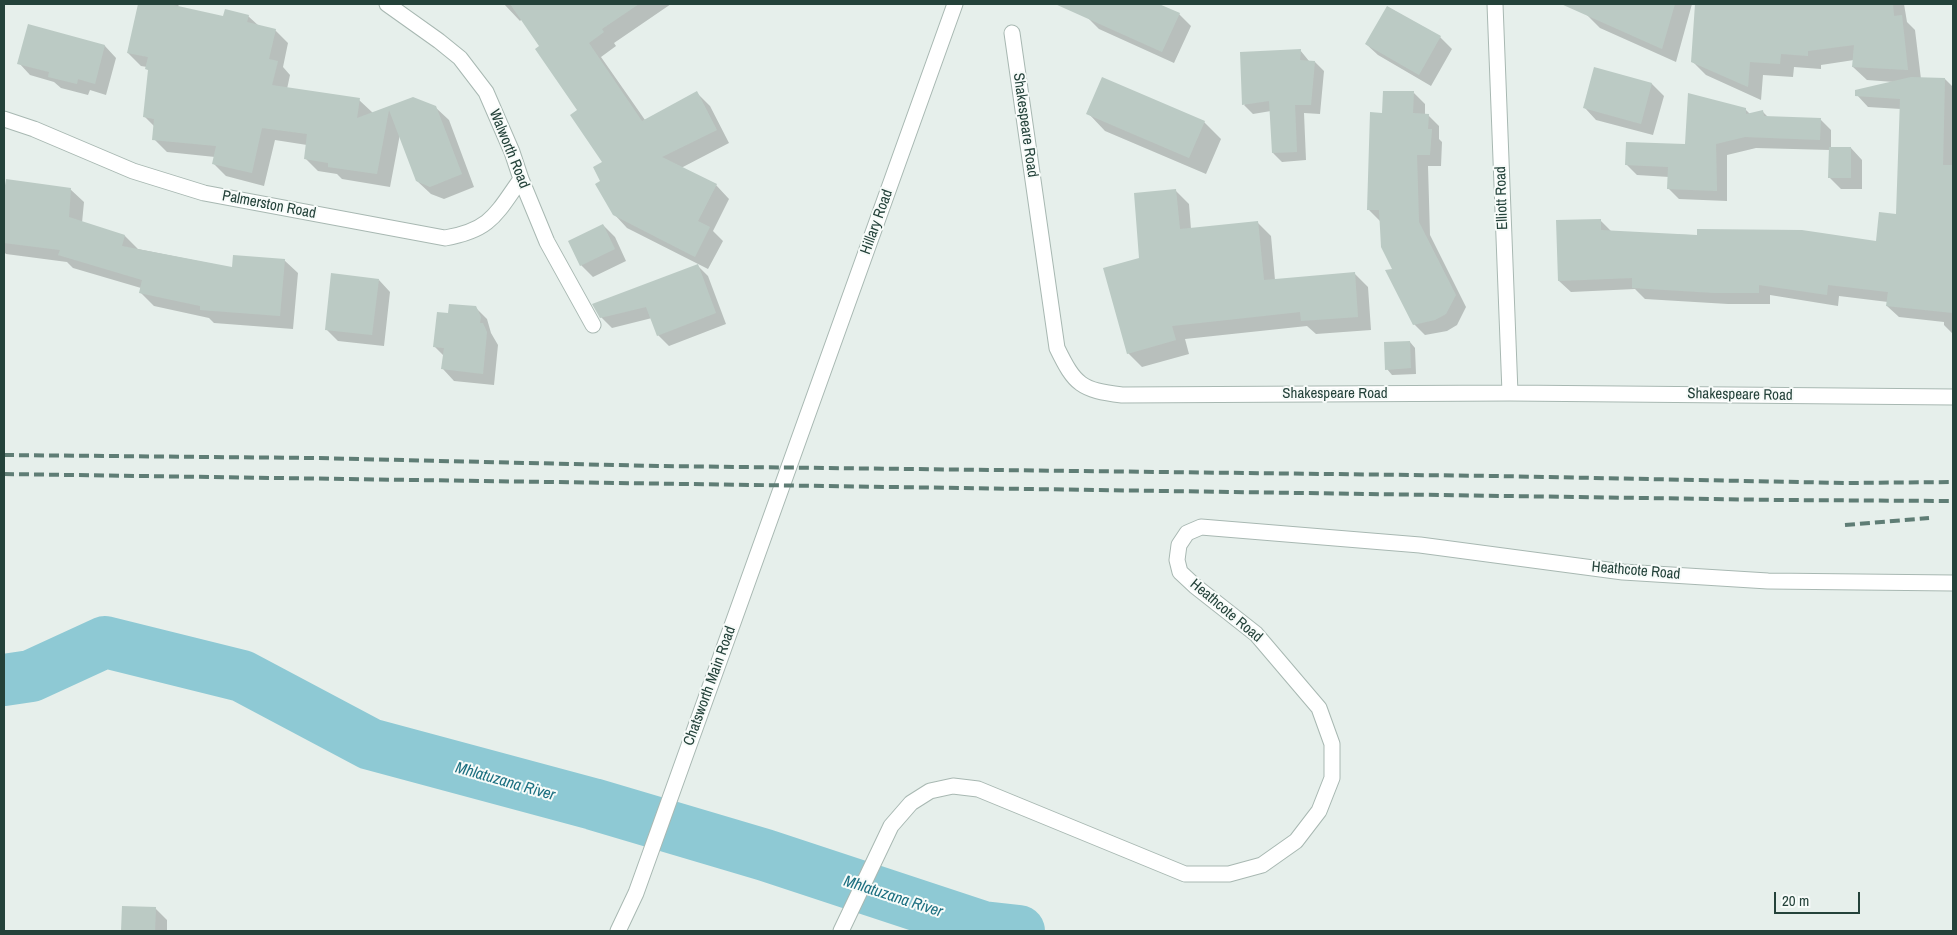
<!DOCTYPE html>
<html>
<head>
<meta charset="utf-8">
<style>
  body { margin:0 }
  #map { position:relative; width:1957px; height:935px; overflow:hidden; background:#e6efeb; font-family:"Archivo Narrow",sans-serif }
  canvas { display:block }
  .frame { position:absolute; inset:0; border:5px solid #24423a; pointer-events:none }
  .scale { position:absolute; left:1774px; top:892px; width:86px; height:22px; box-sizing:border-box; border:2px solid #24423a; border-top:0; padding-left:6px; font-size:15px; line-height:18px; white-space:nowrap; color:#24423a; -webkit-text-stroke:4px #f7fbf9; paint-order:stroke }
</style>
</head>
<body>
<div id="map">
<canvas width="1957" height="935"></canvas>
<div class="frame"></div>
<div class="scale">20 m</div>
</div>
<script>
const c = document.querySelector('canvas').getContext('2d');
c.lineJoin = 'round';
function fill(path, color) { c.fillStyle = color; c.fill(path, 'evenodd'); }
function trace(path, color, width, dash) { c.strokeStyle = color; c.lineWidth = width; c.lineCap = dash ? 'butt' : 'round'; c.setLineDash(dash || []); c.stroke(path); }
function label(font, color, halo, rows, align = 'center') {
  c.font = font + ' "Archivo Narrow",sans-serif'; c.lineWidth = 4; c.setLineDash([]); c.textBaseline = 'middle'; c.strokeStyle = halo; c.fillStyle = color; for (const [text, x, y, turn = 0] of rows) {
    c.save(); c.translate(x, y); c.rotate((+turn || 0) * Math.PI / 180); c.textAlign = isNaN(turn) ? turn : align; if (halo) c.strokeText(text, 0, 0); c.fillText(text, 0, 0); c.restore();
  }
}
fill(new Path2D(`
  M 140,4 L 179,4 L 178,7 L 224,17 L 248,16 L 259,26 L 275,30 L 288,43 L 283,67 L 290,75 L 287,89 L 359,100 L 373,113 L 413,98 L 435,107 L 449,120 L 474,187 L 444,199 L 431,194 L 417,181 L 400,134 L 390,187 L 342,179 L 337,174 L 318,171 L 305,158 L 307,145 L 275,140 L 264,186 L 226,176 L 213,163 L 215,157 L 167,152 L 154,139 L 155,127 L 145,117 L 149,72 L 147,67 L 141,66 L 128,53 Z
  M 504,4 L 671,4 L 614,43 L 616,46 L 601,57 L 645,120 L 697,93 L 710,106 L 729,143 L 681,168 L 716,185 L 729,199 L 713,231 L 723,241 L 708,269 L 627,228 L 614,214 L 603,162 L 579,110 L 541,46 L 522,19 L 520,21 Z
  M 1093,4 L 1156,4 L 1179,14 L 1191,26 L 1174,63 L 1099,29 L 1087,17 Z
  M 1591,4 L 1692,4 L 1676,62 L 1600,28 L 1586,14 Z
  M 1696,4 L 1904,4 L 1907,22 L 1915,30 L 1921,79 L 1945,79 L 1953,87 L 1953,334 L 1944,325 L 1944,322 L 1899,317 L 1887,306 L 1888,302 L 1839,296 L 1838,306 L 1770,295 L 1770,304 L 1728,304 L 1645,299 L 1635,289 L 1571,292 L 1559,281 L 1600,220 L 1612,232 L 1877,242 L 1897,215 L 1901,109 L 1868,107 L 1857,95 L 1894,82 L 1867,80 L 1853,67 L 1854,60 L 1821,65 L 1821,69 L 1794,67 L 1793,77 L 1763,75 L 1761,100 L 1706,75 L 1692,61 Z
  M 1388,7 L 1440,37 L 1452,49 L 1431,86 L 1378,55 L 1366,44 Z
  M 29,26 L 105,46 L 116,58 L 106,95 L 90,90 L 88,95 L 61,88 L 54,82 L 30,75 L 19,63 Z
  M 1300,50 L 1309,61 L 1315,62 L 1324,71 L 1320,114 L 1304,113 L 1306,160 L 1282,162 L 1273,153 L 1271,111 L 1253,114 L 1244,105 Z
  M 1595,69 L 1652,84 L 1664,96 L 1653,135 L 1596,120 L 1585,108 Z
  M 1414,93 L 1425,104 L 1425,115 L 1428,115 L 1439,126 L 1439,139 L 1442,142 L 1441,166 L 1428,166 L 1430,235 L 1466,307 L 1457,325 L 1447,331 L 1425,335 L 1414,324 L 1394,270 L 1381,222 L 1369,210 L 1384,114 Z
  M 1746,110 L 1750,114 L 1763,112 L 1768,117 L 1821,120 L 1831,130 L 1831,148 L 1851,148 L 1862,160 L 1862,189 L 1841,189 L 1829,177 L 1830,150 L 1756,148 L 1727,155 L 1727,201 L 1679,199 L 1668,188 L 1669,177 L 1637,175 L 1626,164 L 1686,146 Z
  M 1088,113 L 1204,122 L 1221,139 L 1206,174 L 1105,131 Z
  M 4,188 L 70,189 L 84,202 L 82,223 L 125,236 L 138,249 L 233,268 L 284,260 L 298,273 L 293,329 L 214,323 L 209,318 L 154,306 L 140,292 L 141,288 L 73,268 L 67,262 L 6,254 L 4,252 Z
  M 1175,190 L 1189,204 L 1191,229 L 1257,222 L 1271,236 L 1275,280 L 1354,273 L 1368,287 L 1371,330 L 1316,334 L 1307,326 L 1185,339 L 1189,354 L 1142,367 L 1128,353 L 1141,259 Z
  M 603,225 L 615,237 L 626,261 L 593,277 L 581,265 Z
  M 697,265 L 708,276 L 726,324 L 669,346 L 658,335 L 652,318 L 612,328 L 601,317 Z
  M 379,280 L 390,292 L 384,346 L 338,341 L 326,329 Z
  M 475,307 L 487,319 L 491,333 L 498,345 L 494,385 L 454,381 L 443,369 L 444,356 L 434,346 Z
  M 1410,342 L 1415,348 L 1416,374 L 1392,375 L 1387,369 Z
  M 123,908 L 155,908 L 167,920 L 167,931 L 123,931 Z`), '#0003');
trace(new Path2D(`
  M 4,680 L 31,676 L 105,642 L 242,676 L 370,744 L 593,804 L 765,855 L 983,927 L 1019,931`), '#8ec9d4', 52);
fill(new Path2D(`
  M 138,4 L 169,4 L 223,16 L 225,9 L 249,15 L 247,22 L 276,29 L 269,59 L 278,61 L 272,85 L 360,98 L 357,118 L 413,97 L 436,106 L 462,174 L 430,187 L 416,181 L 389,110 L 377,174 L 328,167 L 328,163 L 304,159 L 307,134 L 262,128 L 252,173 L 212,164 L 216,146 L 152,140 L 154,119 L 143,117 L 148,70 L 145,69 L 148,57 L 127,53 Z
  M 510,4 L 639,4 L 602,29 L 604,32 L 589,43 L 642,121 L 697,91 L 717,130 L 662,157 L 717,184 L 698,221 L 710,227 L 695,257 L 613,215 L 595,184 L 600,181 L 593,167 L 602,162 L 570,115 L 577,110 L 535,49 L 539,46 Z
  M 1055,4 L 1159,4 L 1180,13 L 1162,52 Z
  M 1561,4 L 1675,4 L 1662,49 Z
  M 1695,4 L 1893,4 L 1894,16 L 1902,15 L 1908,70 L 1852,67 L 1854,45 L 1808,51 L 1808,56 L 1781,54 L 1780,64 L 1750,62 L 1748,87 L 1691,62 Z
  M 1387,6 L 1441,36 L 1419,75 L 1365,44 Z
  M 28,24 L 105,45 L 95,84 L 78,79 L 77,84 L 48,77 L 49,72 L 17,64 Z
  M 1301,49 L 1300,60 L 1315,61 L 1311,105 L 1295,105 L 1297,152 L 1272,153 L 1269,101 L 1242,105 L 1240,52 Z
  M 1594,67 L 1652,83 L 1641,124 L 1583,108 Z
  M 1102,77 L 1205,121 L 1189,158 L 1086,114 Z
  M 1911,77 L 1945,78 L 1943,165 L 1953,165 L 1953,313 L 1886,306 L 1888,292 L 1828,285 L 1827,295 L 1759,285 L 1759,293 L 1715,293 L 1632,288 L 1632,278 L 1558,281 L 1556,220 L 1601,219 L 1601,230 L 1697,235 L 1697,229 L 1802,230 L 1876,241 L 1879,212 L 1896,214 L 1900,99 L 1855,96 L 1855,90 Z
  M 1383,91 L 1414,91 L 1413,113 L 1429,114 L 1428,129 L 1432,129 L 1430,155 L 1417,155 L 1419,222 L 1456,295 L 1446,314 L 1435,320 L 1413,325 L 1385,270 L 1392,269 L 1381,247 L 1379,210 L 1367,210 L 1370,112 L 1382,113 Z
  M 1688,93 L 1746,108 L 1746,114 L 1763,110 L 1764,116 L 1821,118 L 1820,140 L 1745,137 L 1716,144 L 1717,191 L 1667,189 L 1668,167 L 1625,165 L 1626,142 L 1685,144 Z
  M 1829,147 L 1851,147 L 1851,178 L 1828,178 Z
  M 6,179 L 71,188 L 69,217 L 125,235 L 122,246 L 232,267 L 233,255 L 285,259 L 280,316 L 200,310 L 200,306 L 139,293 L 142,280 L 58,255 L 60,250 L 4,243 L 4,192 Z
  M 1176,189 L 1180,229 L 1258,221 L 1264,280 L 1355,272 L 1358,317 L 1301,321 L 1300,312 L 1172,326 L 1176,340 L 1127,354 L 1103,268 L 1139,258 L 1134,193 Z
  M 603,224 L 615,249 L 580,266 L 568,241 Z
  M 698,264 L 716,313 L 657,336 L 646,307 L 600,318 L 592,304 Z
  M 331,273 L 379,279 L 372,335 L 325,330 Z
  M 449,304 L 476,306 L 481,317 L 480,323 L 483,323 L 487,332 L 483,374 L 441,369 L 444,348 L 433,347 L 437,312 L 448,313 Z
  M 1410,341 L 1411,368 L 1385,370 L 1384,342 Z
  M 122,906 L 156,907 L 155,931 L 121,931 Z`), '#bbcac4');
const minor = new Path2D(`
  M 387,4 L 439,41 L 460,58 L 486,92 L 512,152 L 521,179 L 547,242 L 593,325
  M 1495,4 L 1510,393
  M 1012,33 L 1057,348 C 1075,385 1081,390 1122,395 L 1510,393 L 1953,397
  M 4,119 L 34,129 L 133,171 L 204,193 L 445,238 C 491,230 496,214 521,179
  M 618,931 L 636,893 L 955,4
  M 841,931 L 891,826 L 911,803 L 930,791 L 953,786 L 978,789 L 1185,874 L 1229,874 L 1262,865 L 1296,841 L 1319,811 L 1332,778 L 1332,744 L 1319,708 L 1256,634 L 1195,586 L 1180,572 L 1177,560 L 1179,545 L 1187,533 L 1201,527 L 1420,545 L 1623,572 L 1768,581 L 1953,583`);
trace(minor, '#a8b8b2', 17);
trace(minor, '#fff', 15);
trace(new Path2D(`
  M 4,455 L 314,458 L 658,466 L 1497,476 L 1846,483 L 1953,482
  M 4,474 L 1780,500 L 1953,501
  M 1845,525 L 1929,518`), '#5f7d75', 4, [10, 5]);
label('15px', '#24423a', '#f7fbf9', [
  ["Shakespeare Road",1025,125,82],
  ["Walworth Road",509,149,68],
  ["Elliott Road",1502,198,-92],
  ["Palmerston Road",269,205,11],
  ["Hillary Road",877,222,-70],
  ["Shakespeare Road",1335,394],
  ["Shakespeare Road",1740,395,1],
  ["Heathcote Road",1636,571,5],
  ["Heathcote Road",1226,611,40],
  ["Chatsworth Main Road",710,686,-70]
]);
label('italic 16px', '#1c6f80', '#f7fbf9', [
  ["Mhlatuzana River",505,782,16],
  ["Mhlatuzana River",893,897,18]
]);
</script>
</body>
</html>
